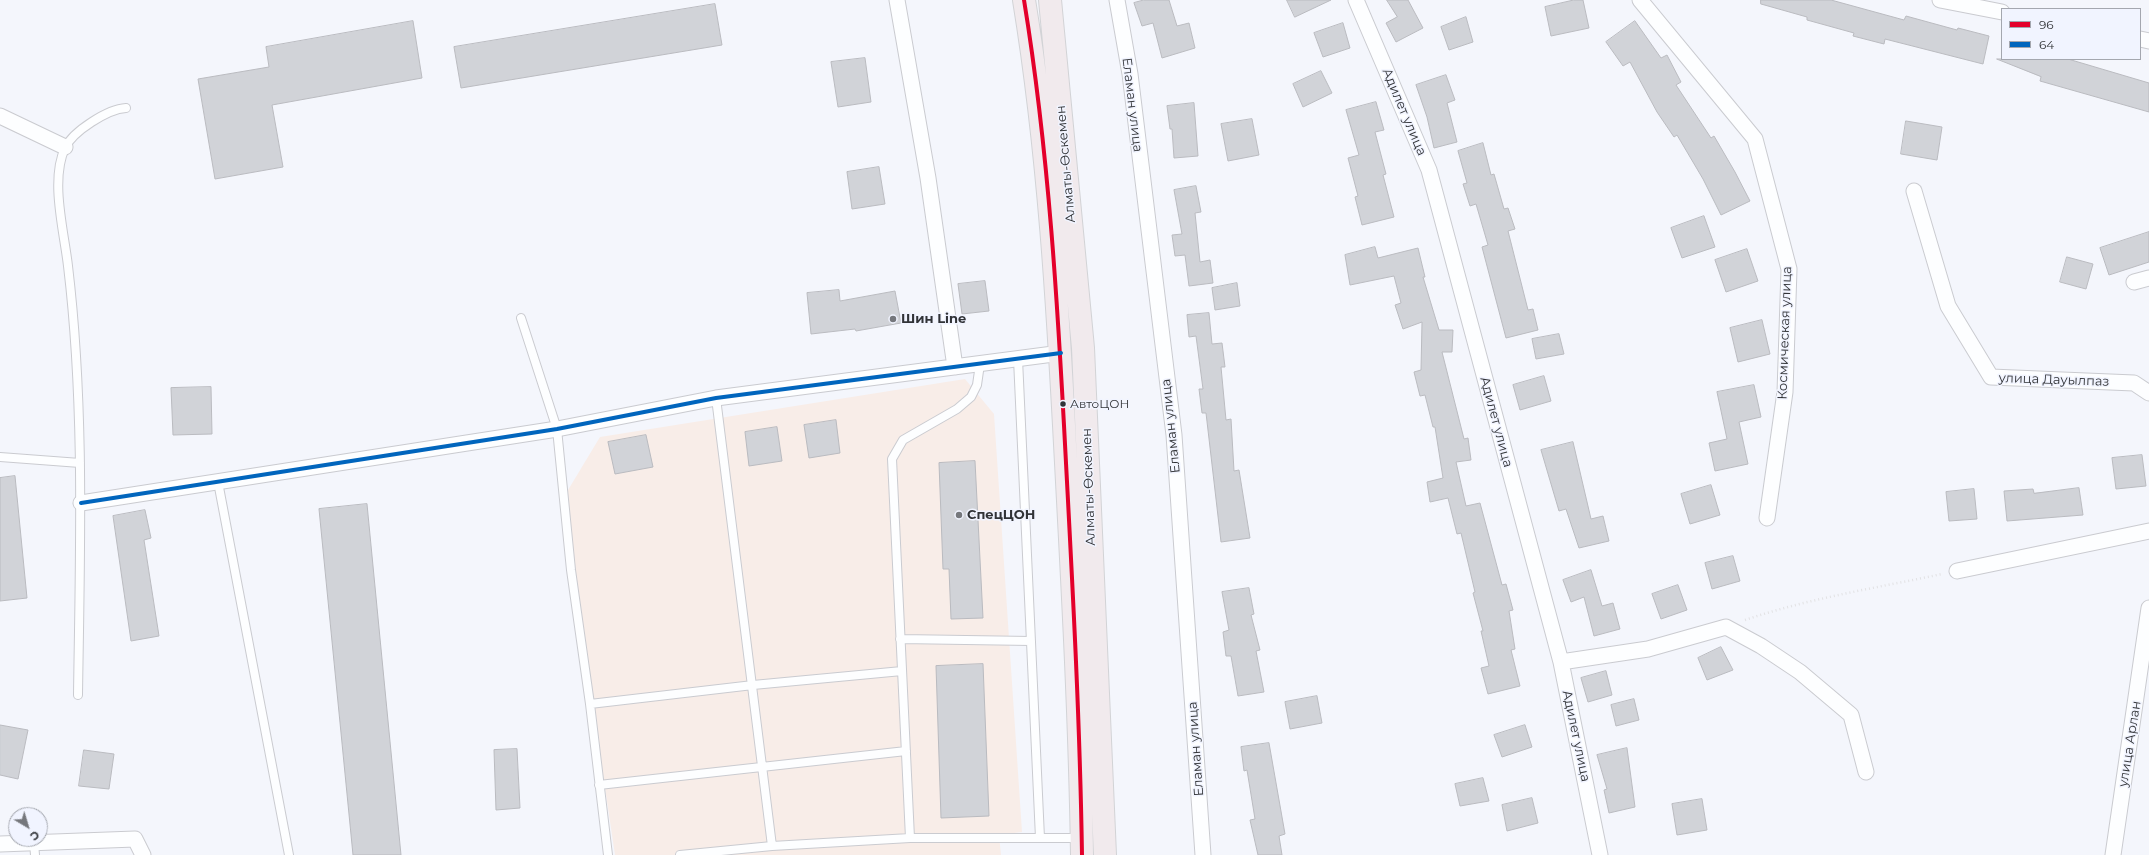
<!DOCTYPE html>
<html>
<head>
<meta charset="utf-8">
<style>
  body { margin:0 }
  #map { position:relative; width:2149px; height:855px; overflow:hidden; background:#f4f6fc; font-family:Montserrat,sans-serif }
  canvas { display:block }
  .legend { position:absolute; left:2001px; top:8px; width:140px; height:52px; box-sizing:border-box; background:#f1f4ff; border:1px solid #a4a7af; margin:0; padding:5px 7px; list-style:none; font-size:12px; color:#313337 }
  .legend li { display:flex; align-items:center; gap:8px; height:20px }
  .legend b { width:20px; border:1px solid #a4a7af }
  .north { position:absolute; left:8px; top:807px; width:40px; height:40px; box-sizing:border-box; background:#f1f4ff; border:1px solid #a4a7af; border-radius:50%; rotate:142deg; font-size:11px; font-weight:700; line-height:16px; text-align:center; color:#313337 }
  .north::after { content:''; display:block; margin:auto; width:14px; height:18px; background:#75777c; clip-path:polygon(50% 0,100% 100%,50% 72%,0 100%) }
</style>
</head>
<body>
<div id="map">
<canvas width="2149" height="855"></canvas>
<ul class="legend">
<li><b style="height:5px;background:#e4002b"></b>96</li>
<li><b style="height:5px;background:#0065bd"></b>64</li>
</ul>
<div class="north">С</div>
</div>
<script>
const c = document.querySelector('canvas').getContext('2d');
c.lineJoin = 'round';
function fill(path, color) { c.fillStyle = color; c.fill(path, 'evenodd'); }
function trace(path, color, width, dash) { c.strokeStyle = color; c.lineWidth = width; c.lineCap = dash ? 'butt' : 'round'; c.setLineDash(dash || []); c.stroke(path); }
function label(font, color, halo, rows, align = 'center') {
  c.font = font + ' Montserrat,sans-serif'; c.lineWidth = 3; c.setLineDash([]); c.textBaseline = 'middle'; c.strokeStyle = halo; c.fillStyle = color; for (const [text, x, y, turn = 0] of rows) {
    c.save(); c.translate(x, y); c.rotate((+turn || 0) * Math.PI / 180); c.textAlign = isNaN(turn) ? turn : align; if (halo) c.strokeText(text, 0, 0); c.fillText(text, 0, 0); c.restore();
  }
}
fill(new Path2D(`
  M 965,379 L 994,414 L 1022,832 L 999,835 L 1001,855 L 615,855 L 562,500 L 600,437 Z`), '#f8ede8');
const building = new Path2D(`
  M 1144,0 L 1169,0 L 1177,26 L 1189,23 L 1195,48 L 1162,58 L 1153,23 L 1142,26 L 1134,3 Z
  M 1287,0 L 1331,0 L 1295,17 Z
  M 1387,0 L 1408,0 L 1423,28 L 1396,42 L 1386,23 L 1397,17 Z
  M 1574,0 L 1583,0 L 1589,28 L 1551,36 L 1545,7 Z
  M 1761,0 L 1831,0 L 1904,20 L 1906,16 L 1957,30 L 1958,28 L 1989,36 L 1983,64 L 1885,39 L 1884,44 L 1853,36 L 1854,33 L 1807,20 L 1807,17 L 1761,4 Z
  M 715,4 L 722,45 L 461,88 L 454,47 Z
  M 1466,17 L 1473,42 L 1449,50 L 1441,27 Z
  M 413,21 L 422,78 L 272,105 L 283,167 L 215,179 L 198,79 L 269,67 L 266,47 Z
  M 1635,21 L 1661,58 L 1667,55 L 1681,82 L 1676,85 L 1711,138 L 1714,136 L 1735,172 L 1750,201 L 1721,215 L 1703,179 L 1677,135 L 1674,137 L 1657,112 L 1630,62 L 1623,66 L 1606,42 Z
  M 1343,23 L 1350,48 L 1323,57 L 1314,33 Z
  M 865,58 L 871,102 L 838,107 L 831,62 Z
  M 1997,59 L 2068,59 L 2149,83 L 2149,112 L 2040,81 L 2041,77 Z
  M 1321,71 L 1332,93 L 1303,107 L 1293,84 Z
  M 1446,75 L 1455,100 L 1447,103 L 1457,142 L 1434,148 L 1427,117 L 1416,85 Z
  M 1376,102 L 1384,130 L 1375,132 L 1386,174 L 1383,175 L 1394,217 L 1362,225 L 1355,197 L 1358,196 L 1348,158 L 1359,155 L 1346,110 Z
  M 1194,103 L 1198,156 L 1174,158 L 1172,129 L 1170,129 L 1167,106 Z
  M 1252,119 L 1259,155 L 1228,161 L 1221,124 Z
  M 1906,121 L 1942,127 L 1937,160 L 1901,154 Z
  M 1483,143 L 1491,175 L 1494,174 L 1504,209 L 1508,208 L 1515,229 L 1508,231 L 1528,310 L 1533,309 L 1538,330 L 1506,338 L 1482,247 L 1488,245 L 1476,204 L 1470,206 L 1463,184 L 1467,183 L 1458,151 Z
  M 879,167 L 885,204 L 852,209 L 847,172 Z
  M 1196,186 L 1201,212 L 1195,213 L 1200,262 L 1210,260 L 1213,283 L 1189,286 L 1185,255 L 1175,256 L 1172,235 L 1182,234 L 1174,190 Z
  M 1704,216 L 1715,247 L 1682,258 L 1671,228 Z
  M 2149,232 L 2149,262 L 2109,275 L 2100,248 Z
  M 1375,247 L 1378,258 L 1418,248 L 1425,277 L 1423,277 L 1439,330 L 1453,330 L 1452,352 L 1442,352 L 1464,439 L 1468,438 L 1471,460 L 1456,462 L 1466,506 L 1480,503 L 1502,585 L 1506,584 L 1513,610 L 1509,611 L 1515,649 L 1511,650 L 1520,686 L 1488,694 L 1481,668 L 1489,666 L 1481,631 L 1483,631 L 1473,593 L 1475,592 L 1461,533 L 1457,534 L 1448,498 L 1430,502 L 1427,482 L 1443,478 L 1435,427 L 1433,427 L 1425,395 L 1420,396 L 1414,372 L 1421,370 L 1422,322 L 1403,329 L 1395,305 L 1401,303 L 1394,276 L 1350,285 L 1345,255 Z
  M 1747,249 L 1758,281 L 1726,292 L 1715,260 Z
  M 2067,257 L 2093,264 L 2086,289 L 2060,282 Z
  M 985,281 L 989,311 L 962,314 L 958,284 Z
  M 1237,283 L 1240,306 L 1215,310 L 1212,288 Z
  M 839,290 L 840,301 L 895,291 L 901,323 L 856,331 L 855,329 L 811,334 L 807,293 Z
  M 1209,313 L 1212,344 L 1222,343 L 1225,367 L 1221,367 L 1226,420 L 1231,419 L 1234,471 L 1239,470 L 1250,538 L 1221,542 L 1206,413 L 1202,413 L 1199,389 L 1203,389 L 1196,336 L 1189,337 L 1187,315 Z
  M 1762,320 L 1770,354 L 1738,362 L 1730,328 Z
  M 1559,334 L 1564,354 L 1536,359 L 1532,339 Z
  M 1544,376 L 1551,401 L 1520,410 L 1513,385 Z
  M 1754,385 L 1761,417 L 1739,422 L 1748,464 L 1715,471 L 1709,443 L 1727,439 L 1717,392 Z
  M 211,387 L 212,434 L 173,435 L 171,388 Z
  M 836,420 L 840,453 L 809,458 L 804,425 Z
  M 777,427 L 782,461 L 749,466 L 745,432 Z
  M 646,435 L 653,467 L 615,474 L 608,442 Z
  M 1573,442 L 1591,519 L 1603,516 L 1609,541 L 1579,548 L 1566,509 L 1559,511 L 1541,450 Z
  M 2142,455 L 2146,486 L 2116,489 L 2112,458 Z
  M 975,461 L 983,618 L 951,619 L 949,569 L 943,569 L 939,463 Z
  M 15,476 L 27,598 L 0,601 L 0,478 Z
  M 1711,485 L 1720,515 L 1690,524 L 1681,494 Z
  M 2079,488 L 2083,515 L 2007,521 L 2004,491 L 2033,489 L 2034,493 Z
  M 1974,489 L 1977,519 L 1949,521 L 1946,492 Z
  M 367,504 L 401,855 L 353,855 L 319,509 Z
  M 145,510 L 151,538 L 144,540 L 159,636 L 131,641 L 113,516 Z
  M 1733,556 L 1740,581 L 1712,589 L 1705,563 Z
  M 1591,570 L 1602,606 L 1613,603 L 1620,629 L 1594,636 L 1584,597 L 1571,602 L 1563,580 Z
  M 1678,585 L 1687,610 L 1661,619 L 1652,594 Z
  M 1249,588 L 1254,614 L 1251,615 L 1260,650 L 1256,651 L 1264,692 L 1238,696 L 1231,656 L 1226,656 L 1223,632 L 1229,630 L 1222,592 Z
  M 1721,647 L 1733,670 L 1707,680 L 1698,658 Z
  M 983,664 L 989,816 L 941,818 L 936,666 Z
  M 1606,671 L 1612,695 L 1588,702 L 1581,678 Z
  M 1317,696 L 1322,723 L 1290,729 L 1285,702 Z
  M 1634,699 L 1639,720 L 1616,726 L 1611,705 Z
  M 0,725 L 28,730 L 18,779 L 0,775 Z
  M 1525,725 L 1532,747 L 1502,757 L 1494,735 Z
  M 1269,743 L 1285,834 L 1279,836 L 1282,855 L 1258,855 L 1250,820 L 1255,819 L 1247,770 L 1244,771 L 1241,747 Z
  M 1627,748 L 1635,807 L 1609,813 L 1604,790 L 1607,789 L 1597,755 Z
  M 517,749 L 520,808 L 496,810 L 494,750 Z
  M 84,750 L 114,754 L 109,789 L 79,786 Z
  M 1483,778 L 1489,801 L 1460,806 L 1455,784 Z
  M 1532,798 L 1538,823 L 1507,831 L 1502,805 Z
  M 1702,799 L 1707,830 L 1677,835 L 1672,804 Z`);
fill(building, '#d1d3d8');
trace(building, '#babbc0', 1);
const lane = new Path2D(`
  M 521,318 L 557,429 L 571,570 L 590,704 L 608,855
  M 1018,359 L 1040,838
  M 716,398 L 772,846
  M 0,457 L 80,463
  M 218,482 L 289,855
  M 900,639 L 1031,641
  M 78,695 C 80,552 85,408 68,266 C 64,231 50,180 65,148 C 73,131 108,109 126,108
  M 590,704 L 753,685 L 902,671
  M 599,785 L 906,751
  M 910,838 L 892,459 L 903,440 L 957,409 L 971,397 L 977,385 L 980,364
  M 34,843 L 35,855
  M 680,855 L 772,846 L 910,838 L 1081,838`);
const street = new Path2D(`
  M 897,0 L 928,178 L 955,367
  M 1117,0 L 1130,74 L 1174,435 L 1203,855
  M 1356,0 L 1429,170 L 1561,662 L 1600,855
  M 1640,0 L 1755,139 L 1789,269 L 1785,392 L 1767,518
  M 1940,0 L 2002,12
  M 2140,39 L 2149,41
  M 0,116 L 65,147
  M 1914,191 L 1948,306 L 1991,377 L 2134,383 L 2149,393
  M 2134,282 L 2149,278
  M 81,503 L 557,429 L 716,398 L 1061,353
  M 1957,571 L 2149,531
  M 1561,662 L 1648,649 L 1726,627 L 1761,646 L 1800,672 L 1851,715 L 1866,772
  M 0,844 L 135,839 L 143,855
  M 2113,855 L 2149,608`);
const primary = new Path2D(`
  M 1024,0 C 1049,153 1058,309 1066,463 C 1073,594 1080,724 1082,855
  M 1050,0 L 1083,348 L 1105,855`);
trace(lane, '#cacbd0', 10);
trace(street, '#cacbd0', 17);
trace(primary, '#d2d3d6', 24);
trace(new Path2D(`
  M 1745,620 C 1810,598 1876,588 1942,574`), '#e2e2e4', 2.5, [1, 3]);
trace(lane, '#fdfeff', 8);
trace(street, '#fdfeff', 15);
trace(primary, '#f1eaed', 22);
trace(new Path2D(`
  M 1024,0 C 1049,153 1058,309 1066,463 C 1073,594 1080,724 1082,855`), '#e4002b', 4);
trace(new Path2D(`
  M 81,503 L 557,429 L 716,398 L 1061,353`), '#0065bd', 4);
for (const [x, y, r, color] of [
  [893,319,4,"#75777c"],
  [1063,404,3.5,"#313337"],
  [959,515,4,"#75777c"]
]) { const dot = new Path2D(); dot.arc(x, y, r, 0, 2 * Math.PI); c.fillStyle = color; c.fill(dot); trace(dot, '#f1f4ff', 1.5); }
label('12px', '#313337', '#f1f4ff', [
  ["АвтоЦОН",1070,404]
], 'left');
label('13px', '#313337', '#f1f4ff', [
  ["Еламан улица",1132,105,83],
  ["Адилет улица",1404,112,67],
  ["Алматы-Өскемен",1066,164,-95],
  ["Космическая улица",1785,333,-88],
  ["улица Дауылпаз",2054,380,2],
  ["Адилет улица",1496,422,75],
  ["Еламан улица",1171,426,-96],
  ["Алматы-Өскемен",1089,487,-92],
  ["Адилет улица",1576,736,78],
  ["улица Арлан",2130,744,-81],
  ["Еламан улица",1196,749,-94]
]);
label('bold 13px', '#313337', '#f1f4ff', [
  ["Шин Line",901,319],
  ["СпецЦОН",967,515]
], 'left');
</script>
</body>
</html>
